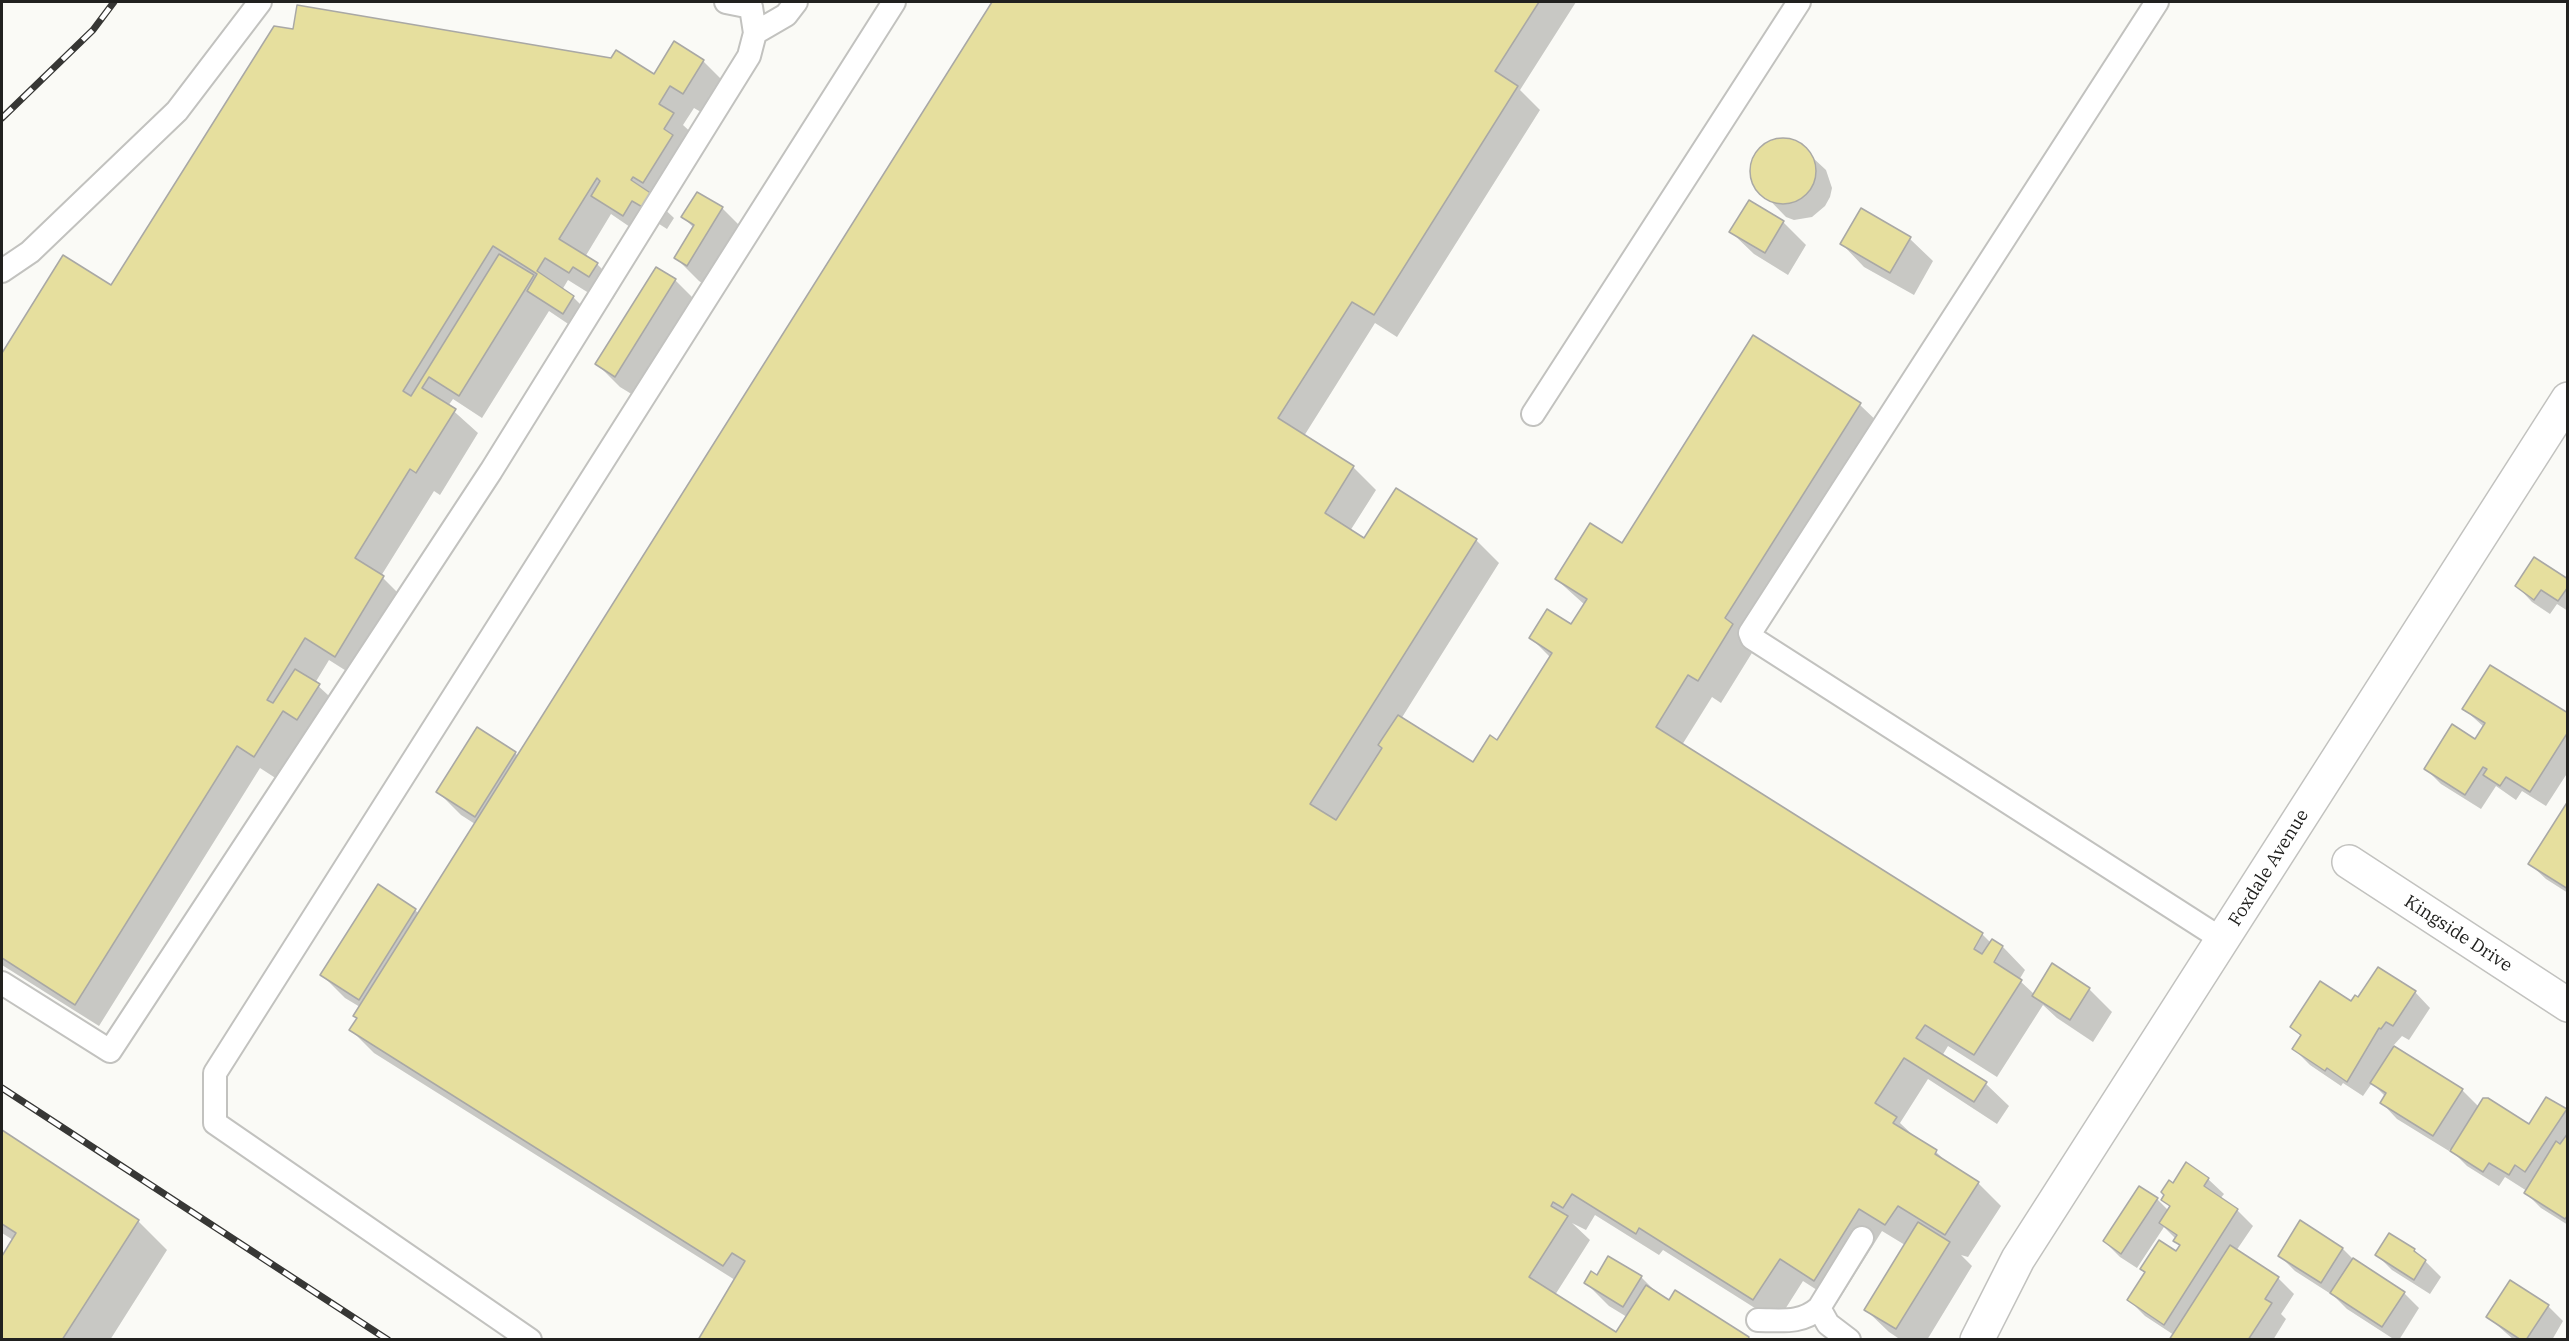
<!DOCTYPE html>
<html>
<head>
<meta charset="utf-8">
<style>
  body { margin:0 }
  #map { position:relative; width:2569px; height:1341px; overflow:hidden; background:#fafaf6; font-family:"IBM Plex Serif",serif }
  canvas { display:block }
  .frame { position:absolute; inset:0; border:3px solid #21211f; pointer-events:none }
</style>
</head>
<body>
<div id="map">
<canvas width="2569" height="1341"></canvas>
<div class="frame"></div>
</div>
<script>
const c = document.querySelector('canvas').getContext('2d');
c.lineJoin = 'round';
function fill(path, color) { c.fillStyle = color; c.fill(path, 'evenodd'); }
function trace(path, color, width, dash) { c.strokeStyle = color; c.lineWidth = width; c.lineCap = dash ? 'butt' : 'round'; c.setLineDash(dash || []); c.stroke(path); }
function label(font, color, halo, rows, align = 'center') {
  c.font = font + ' "IBM Plex Serif",serif'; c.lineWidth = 4.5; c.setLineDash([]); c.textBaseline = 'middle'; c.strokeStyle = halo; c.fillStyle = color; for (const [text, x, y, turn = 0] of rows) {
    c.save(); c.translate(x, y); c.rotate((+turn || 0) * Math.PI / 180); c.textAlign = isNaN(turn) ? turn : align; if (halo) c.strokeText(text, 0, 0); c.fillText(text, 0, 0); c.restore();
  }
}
fill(new Path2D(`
  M 994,2 L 1576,2 L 1520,90 L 1540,110 L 1397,337 L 1375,323 L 1304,436 L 1353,467 L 1376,490 L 1350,531 L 1365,540 L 1397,490 L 1476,540 L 1499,563 L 1401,719 L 1474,764 L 1498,742 L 1551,658 L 1531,638 L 1572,626 L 1585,605 L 1556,579 L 1622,545 L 1860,405 L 1883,427 L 1748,641 L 1755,648 L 1721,703 L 1712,697 L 1682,745 L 1982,934 L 1991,943 L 1992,941 L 2003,947 L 2025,970 L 2019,980 L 2034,994 L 2089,989 L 2112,1012 L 2093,1042 L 2057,1018 L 2043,1005 L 1997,1077 L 1948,1046 L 1942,1056 L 1986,1084 L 2009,1106 L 1997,1124 L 1928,1079 L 1900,1123 L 1918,1140 L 1936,1152 L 1950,1165 L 1978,1183 L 2001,1206 L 1968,1257 L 1961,1255 L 1972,1266 L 1927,1340 L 1901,1340 L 1889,1332 L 1866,1310 L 1905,1245 L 1882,1231 L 1837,1303 L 1803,1281 L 1777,1322 L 1663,1250 L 1659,1255 L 1595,1215 L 1586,1230 L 1572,1223 L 1590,1240 L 1555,1295 L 1616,1334 L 1627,1317 L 1609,1306 L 1586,1283 L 1597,1277 L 1641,1277 L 1660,1296 L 1749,1340 L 700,1340 L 735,1280 L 374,1053 L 351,1030 L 358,1019 L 360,1007 L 345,998 L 322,975 L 415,910 L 419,914 L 475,824 L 461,815 L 438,792 L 515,753 L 518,756 Z
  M 703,61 L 726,84 L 706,115 L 694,108 L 683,125 L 696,137 L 656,201 L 674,218 L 667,229 L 656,222 L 646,238 L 611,214 L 585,257 L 597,264 L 620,287 L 613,299 L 596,289 L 592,295 L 568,280 L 562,290 L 573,297 L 596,320 L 586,336 L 549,311 L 482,418 L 453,399 L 448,406 L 478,433 L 440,495 L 434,491 L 381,576 L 405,600 L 359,679 L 329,660 L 315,683 L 342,708 L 277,779 L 260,768 L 99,1026 L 2,965 L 2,356 L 63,257 L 111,287 L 654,76 Z
  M 1779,140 L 1797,143 L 1826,170 L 1832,188 L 1830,197 L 1825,206 L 1812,217 L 1794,220 L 1786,217 L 1755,185 L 1751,167 L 1756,154 L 1771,142 Z
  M 722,208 L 745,231 L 710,288 L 699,281 L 676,258 L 694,228 L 683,217 Z
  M 1861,210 L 1910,239 L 1933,261 L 1914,295 L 1864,267 L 1842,244 Z
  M 1783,222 L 1806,245 L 1788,275 L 1754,254 L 1731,232 Z
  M 675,280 L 698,303 L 638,398 L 620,387 L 597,364 Z
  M 2568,581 L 2568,611 L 2557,604 L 2550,614 L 2532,602 L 2517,586 Z
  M 2464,709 L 2568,715 L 2568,772 L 2546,806 L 2522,791 L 2516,800 L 2496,786 L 2481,809 L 2441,784 L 2426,769 L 2476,741 L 2484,727 Z
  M 2568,804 L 2568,893 L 2546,879 L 2530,864 Z
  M 2415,992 L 2430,1008 L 2409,1040 L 2402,1036 L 2393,1046 L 2462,1090 L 2479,1107 L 2530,1126 L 2566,1110 L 2568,1112 L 2568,1225 L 2541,1208 L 2526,1193 L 2527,1191 L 2505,1177 L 2499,1186 L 2467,1166 L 2450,1149 L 2449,1151 L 2397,1119 L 2382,1103 L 2386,1097 L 2372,1083 L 2363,1096 L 2343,1083 L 2341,1086 L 2310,1065 L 2294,1049 L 2302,1037 L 2292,1027 L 2358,999 Z
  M 2,1132 L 138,1221 L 167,1250 L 110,1340 L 2,1340 L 2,1259 L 13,1240 L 2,1233 Z
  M 2208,1179 L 2224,1194 L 2220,1199 L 2237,1210 L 2253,1226 L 2236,1251 L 2278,1278 L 2294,1294 L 2281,1314 L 2286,1319 L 2273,1340 L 2171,1340 L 2174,1335 L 2145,1316 L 2129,1300 L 2177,1253 L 2181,1246 L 2176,1239 L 2164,1227 L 2137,1268 L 2120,1257 L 2104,1241 L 2157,1199 L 2169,1211 L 2171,1207 L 2173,1185 Z
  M 2300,1223 L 2343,1249 L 2356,1262 L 2404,1293 L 2419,1308 L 2399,1340 L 2395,1340 L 2347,1309 L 2334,1296 L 2295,1271 L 2280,1256 Z
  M 2414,1250 L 2441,1277 L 2430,1294 L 2392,1270 L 2377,1255 Z
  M 2548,1306 L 2563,1321 L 2552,1340 L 2514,1340 L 2488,1317 Z`), '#0003');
const building = new Path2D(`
  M 992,2 L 1539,2 L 1495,71 L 1518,86 L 1374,315 L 1352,302 L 1278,418 L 1354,466 L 1325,513 L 1364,538 L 1396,488 L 1477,539 L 1310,804 L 1336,820 L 1382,748 L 1378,745 L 1398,715 L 1473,762 L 1490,735 L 1497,740 L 1552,653 L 1529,638 L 1547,609 L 1571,624 L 1587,599 L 1555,579 L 1590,523 L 1622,543 L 1753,335 L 1861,403 L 1725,618 L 1733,624 L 1698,681 L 1688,675 L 1656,727 L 1983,933 L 1974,949 L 1982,954 L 1992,939 L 2003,946 L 1994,962 L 2022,980 L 1974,1055 L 1925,1025 L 1916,1038 L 1987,1082 L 1974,1102 L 1904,1058 L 1875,1103 L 1897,1117 L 1893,1123 L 1937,1150 L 1935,1154 L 1979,1182 L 1945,1235 L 1898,1206 L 1885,1225 L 1859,1209 L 1814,1281 L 1780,1259 L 1753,1300 L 1639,1228 L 1636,1234 L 1572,1194 L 1563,1208 L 1553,1202 L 1551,1206 L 1568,1216 L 1529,1277 L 1616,1332 L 1646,1285 L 1669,1300 L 1675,1290 L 1749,1337 L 1748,1340 L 698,1340 L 745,1261 L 732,1253 L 723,1266 L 349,1030 L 357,1018 L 353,1016 Z
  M 297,5 L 611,58 L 616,50 L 654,74 L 674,41 L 704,60 L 683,94 L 670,86 L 659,104 L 674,113 L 664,129 L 673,135 L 643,183 L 633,177 L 631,180 L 652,194 L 644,208 L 632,201 L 623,216 L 591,196 L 600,181 L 597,178 L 559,239 L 598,263 L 589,277 L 573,267 L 569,273 L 545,258 L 537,271 L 574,296 L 563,314 L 527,291 L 537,274 L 493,246 L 403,391 L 411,396 L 499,254 L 534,275 L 459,396 L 429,377 L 422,388 L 456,409 L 416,473 L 410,469 L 355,558 L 384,576 L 335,657 L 305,638 L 267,700 L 273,703 L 295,669 L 320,684 L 297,720 L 283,711 L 254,757 L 237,746 L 75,1005 L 2,958 L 2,353 L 63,255 L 111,285 L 274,26 L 293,29 Z
  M1750 171a33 33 0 1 1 66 0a33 33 0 1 1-66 0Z
  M 697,192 L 723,207 L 687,266 L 674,258 L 694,225 L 681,217 Z
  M 1749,200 L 1784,221 L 1765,253 L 1729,232 Z
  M 1861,208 L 1911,237 L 1890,273 L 1840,244 Z
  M 656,267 L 676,279 L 615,377 L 595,364 Z
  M 2534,557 L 2568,579 L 2568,587 L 2558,601 L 2541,590 L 2534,600 L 2515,586 Z
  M 2490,665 L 2568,713 L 2568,732 L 2530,792 L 2506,777 L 2500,786 L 2483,775 L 2487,769 L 2483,767 L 2465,795 L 2424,769 L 2452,724 L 2475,739 L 2485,723 L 2462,709 Z
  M 477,727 L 516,752 L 475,817 L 436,792 Z
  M 2568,801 L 2568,889 L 2528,864 Z
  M 378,884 L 416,909 L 359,1000 L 320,975 Z
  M 2052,963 L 2090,988 L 2070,1020 L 2032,996 Z
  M 2378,967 L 2416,991 L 2393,1026 L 2386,1022 L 2381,1029 L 2379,1028 L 2347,1082 L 2327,1068 L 2325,1071 L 2292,1049 L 2301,1035 L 2290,1027 L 2320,981 L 2351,1001 L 2355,995 L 2358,997 Z
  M 2394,1046 L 2463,1089 L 2433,1136 L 2380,1103 L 2386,1093 L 2370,1083 Z
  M 2546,1097 L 2567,1109 L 2525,1172 L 2515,1165 L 2509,1175 L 2489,1163 L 2483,1172 L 2450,1151 L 2483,1098 L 2488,1098 L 2529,1124 Z
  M 2,1130 L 139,1220 L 62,1340 L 2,1340 L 2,1256 L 16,1233 L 2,1224 Z
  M 2568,1133 L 2568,1215 L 2565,1219 L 2524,1193 L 2556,1141 L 2560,1144 Z
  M 2186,1162 L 2209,1178 L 2204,1186 L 2238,1209 L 2164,1325 L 2127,1300 L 2145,1272 L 2140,1269 L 2159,1240 L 2176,1251 L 2180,1245 L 2173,1241 L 2177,1235 L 2159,1223 L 2170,1206 L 2161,1200 L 2164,1195 L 2161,1192 L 2169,1180 L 2173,1183 Z
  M 2139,1186 L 2158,1198 L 2121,1254 L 2103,1241 Z
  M 2300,1220 L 2343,1248 L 2321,1283 L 2278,1256 Z
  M 1918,1222 L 1950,1242 L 1896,1329 L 1864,1310 Z
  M 2389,1233 L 2415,1249 L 2414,1251 L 2426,1260 L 2414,1280 L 2375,1255 Z
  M 2230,1245 L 2279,1277 L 2265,1299 L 2272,1303 L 2248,1340 L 2169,1340 Z
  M 1608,1256 L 1642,1276 L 1623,1307 L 1584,1283 L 1591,1271 L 1597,1275 Z
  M 2353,1258 L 2405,1292 L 2382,1327 L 2330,1293 Z
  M 2510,1280 L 2549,1305 L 2526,1340 L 2521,1340 L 2486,1317 Z`);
fill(building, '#e6df9e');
trace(building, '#a9a8a5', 1.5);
const service = new Path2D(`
  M 2157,2 L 1750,633 L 1752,638 L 2223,940
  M 755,33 L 786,15 L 796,2
  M 2,271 L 30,252 L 177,111 L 260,2
  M 1533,414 L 1799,2
  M 2,983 L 110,1051 L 491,471 L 749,56 L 755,33 L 751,7 L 726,2
  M 1819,1308 L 1828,1324 L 1849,1340
  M 1758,1320 C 1781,1320 1801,1324 1819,1308 L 1862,1238
  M 530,1340 L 215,1123 L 215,1073 L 894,2`);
const minor = new Path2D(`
  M 2349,862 L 2568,1005
  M 1977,1340 L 2018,1259 L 2568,399`);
trace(service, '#c2c2bf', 26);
trace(minor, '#c2c2bf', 36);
trace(service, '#fff', 22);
trace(minor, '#fff', 33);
const rail = new Path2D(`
  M 2,118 L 93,30 L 114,2
  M 2,1088 L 388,1340`);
trace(rail, '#373735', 7);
trace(rail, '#fff', 4.5, [14]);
label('18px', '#21211f', '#fff', [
  ["Foxdale Avenue",2269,868,-58],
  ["Kingside Drive",2458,934,33]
]);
</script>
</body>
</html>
